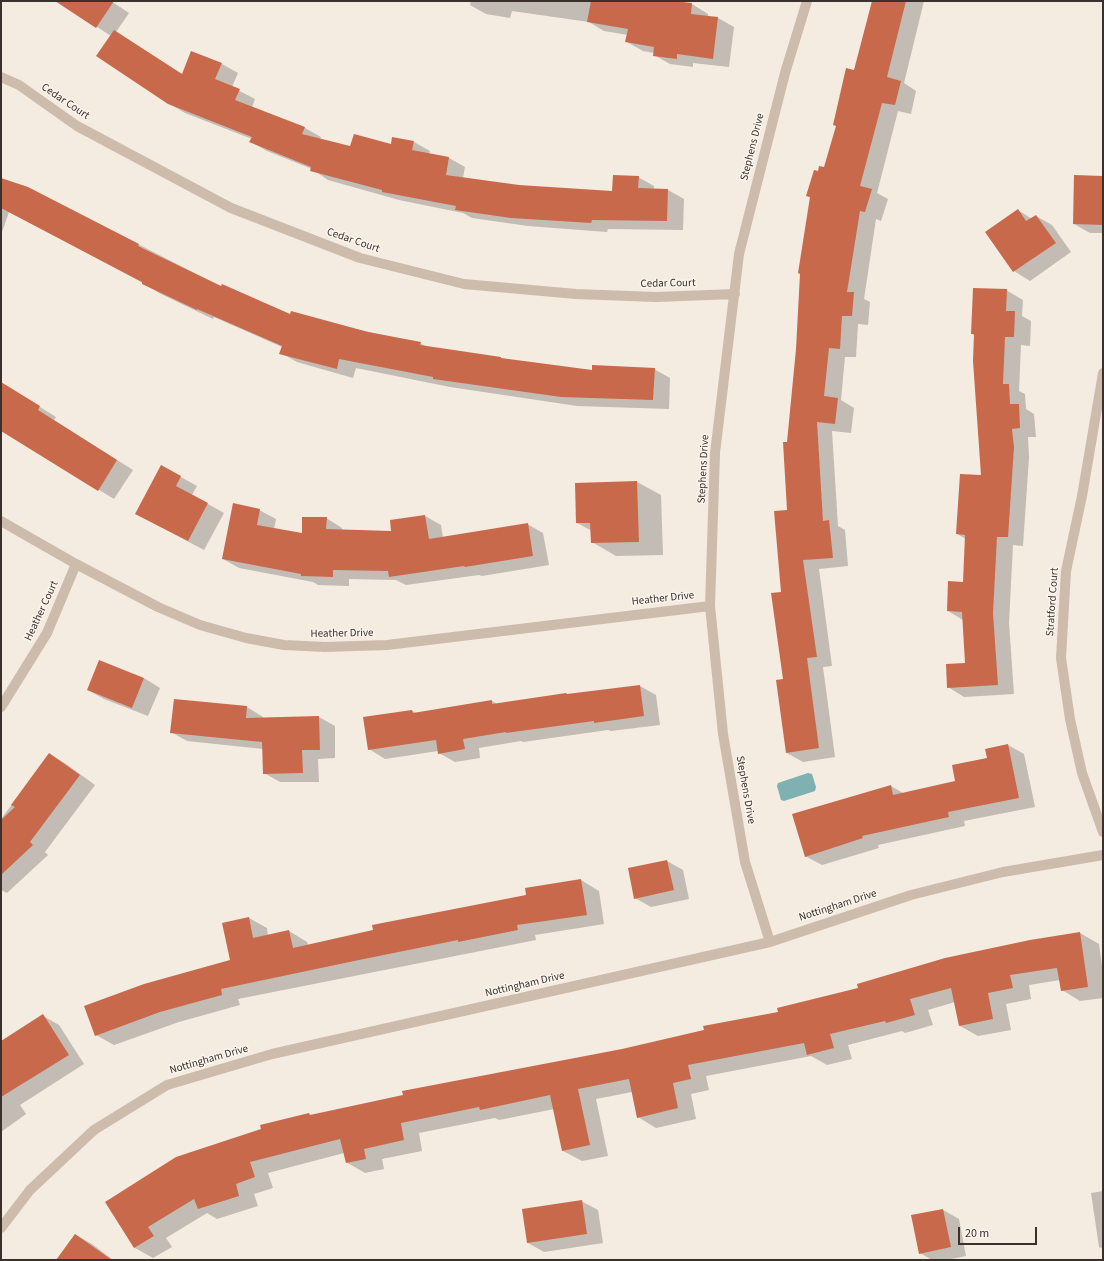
<!DOCTYPE html>
<html>
<head>
<meta charset="utf-8">
<style>
  body { margin:0 }
  #map { position:relative; width:1104px; height:1261px; overflow:hidden; background:#f4ebe1; font-family:"Source Sans 3",sans-serif }
  canvas { display:block }
  .frame { position:absolute; inset:0; border:2px solid #3b302b; pointer-events:none }
  .scale { position:absolute; left:958px; top:1227px; width:79px; height:18px; box-sizing:border-box; border:2px solid #3b302b; border-top:0; padding-left:5px; font-size:12px; line-height:14px; white-space:nowrap; color:#3b302b; -webkit-text-stroke:3px #fbf5ee; paint-order:stroke }
</style>
</head>
<body>
<div id="map">
<canvas width="1104" height="1261"></canvas>
<div class="frame"></div>
<div class="scale">20 m</div>
</div>
<script>
const c = document.querySelector('canvas').getContext('2d');
c.lineJoin = 'round';
function fill(path, color) { c.fillStyle = color; c.fill(path, 'evenodd'); }
function trace(path, color, width, dash) { c.strokeStyle = color; c.lineWidth = width; c.lineCap = dash ? 'butt' : 'round'; c.setLineDash(dash || []); c.stroke(path); }
function label(font, color, halo, rows, align = 'center') {
  c.font = font + ' "Source Sans 3",sans-serif'; c.lineWidth = 3; c.setLineDash([]); c.textBaseline = 'middle'; c.strokeStyle = halo; c.fillStyle = color; for (const [text, x, y, turn = 0] of rows) {
    c.save(); c.translate(x, y); c.rotate((+turn || 0) * Math.PI / 180); c.textAlign = isNaN(turn) ? turn : align; if (halo) c.strokeText(text, 0, 0); c.fillText(text, 0, 0); c.restore();
  }
}
fill(new Path2D(`
  M 808,773 L 812,774 L 816,787 L 815,791 L 784,801 L 781,800 L 777,786 L 778,783 Z`), '#7fb0b2');
fill(new Path2D(`
  M 57,1 L 111,1 L 129,13 L 116,32 L 183,75 L 222,64 L 238,73 L 232,87 L 255,99 L 252,107 L 305,128 L 321,137 L 320,139 L 351,147 L 392,145 L 393,138 L 414,142 L 430,151 L 429,154 L 449,158 L 465,167 L 463,178 L 519,186 L 613,192 L 638,177 L 654,186 L 654,190 L 668,190 L 684,199 L 683,230 L 608,229 L 607,232 L 528,226 L 472,218 L 463,213 L 399,200 L 328,180 L 312,169 L 267,151 L 251,142 L 252,139 L 185,113 L 168,103 L 111,36 Z
  M 471,1 L 670,1 L 692,4 L 708,14 L 708,17 L 718,18 L 734,27 L 729,67 L 693,63 L 693,67 L 670,64 L 654,55 L 654,53 L 643,51 L 627,42 L 628,35 L 604,31 L 589,22 L 512,11 L 510,18 L 486,14 L 470,5 Z
  M 873,1 L 924,1 L 904,83 L 916,91 L 911,114 L 898,111 L 877,193 L 888,199 L 881,221 L 876,219 L 864,299 L 870,302 L 868,325 L 858,324 L 856,357 L 845,357 L 841,400 L 854,408 L 851,433 L 832,431 L 838,526 L 845,530 L 848,566 L 819,569 L 832,666 L 823,667 L 835,757 L 803,762 L 787,753 L 782,593 L 788,511 L 788,443 L 811,198 L 807,196 L 819,172 L 825,169 L 855,71 Z
  M 1103,177 L 1103,233 L 1090,233 L 1074,224 Z
  M 1,179 L 28,188 L 222,287 L 291,315 L 420,343 L 427,347 L 501,358 L 504,360 L 593,371 L 654,369 L 670,378 L 669,409 L 577,406 L 450,387 L 356,368 L 353,378 L 297,362 L 281,353 L 282,347 L 214,317 L 213,319 L 159,293 L 143,283 L 9,212 L 2,232 L 1,231 Z
  M 1018,210 L 1032,219 L 1036,216 L 1052,225 L 1071,252 L 1030,281 L 1014,271 L 986,232 Z
  M 1006,290 L 1023,300 L 1022,316 L 1031,321 L 1030,346 L 1021,345 L 1019,391 L 1025,394 L 1026,409 L 1034,414 L 1036,437 L 1028,437 L 1029,457 L 1023,546 L 1013,545 L 1009,623 L 1014,694 L 964,697 L 948,687 L 966,664 L 963,620 L 948,611 L 964,583 L 966,539 L 957,534 L 982,476 L 975,336 L 972,334 Z
  M 1,383 L 56,417 L 54,420 L 133,470 L 114,499 L 1,430 Z
  M 161,466 L 197,486 L 192,495 L 224,513 L 204,550 L 153,523 Z
  M 637,482 L 661,495 L 663,555 L 616,556 L 592,542 L 592,531 L 577,523 Z
  M 259,510 L 276,519 L 274,529 L 303,534 L 326,518 L 342,528 L 342,530 L 393,532 L 425,516 L 441,525 L 443,538 L 527,524 L 543,533 L 549,565 L 482,576 L 479,575 L 406,585 L 396,580 L 349,579 L 349,586 L 318,585 L 313,582 L 239,568 L 223,559 Z
  M 144,678 L 160,688 L 148,716 L 104,699 L 88,690 Z
  M 640,686 L 656,695 L 660,725 L 611,731 L 608,730 L 523,742 L 521,741 L 479,748 L 480,758 L 455,762 L 439,753 L 438,751 L 385,759 L 369,749 L 412,711 L 416,713 L 492,701 L 497,704 Z
  M 174,700 L 247,707 L 263,717 L 263,718 L 319,717 L 335,726 L 335,758 L 318,759 L 319,782 L 280,782 L 264,773 L 263,749 L 187,741 L 171,732 Z
  M 1008,745 L 1024,754 L 1035,807 L 964,821 L 965,826 L 878,845 L 879,848 L 822,865 L 805,856 L 891,786 L 903,793 L 956,782 Z
  M 50,754 L 66,764 L 95,785 L 45,852 L 48,855 L 7,893 L 1,890 L 1,819 Z
  M 667,861 L 683,870 L 689,899 L 651,907 L 635,898 Z
  M 581,880 L 599,891 L 604,924 L 535,935 L 536,940 L 238,999 L 240,1005 L 179,1022 L 114,1045 L 96,1035 L 231,960 L 249,918 L 267,928 L 268,936 L 289,931 L 307,942 L 308,945 L 527,896 Z
  M 1080,933 L 1099,944 L 1103,973 L 1103,998 L 1080,1001 L 1062,990 L 1060,980 L 1029,985 L 1031,999 L 1006,1004 L 1011,1030 L 978,1036 L 960,1026 L 955,1002 L 928,1010 L 933,1025 L 905,1033 L 902,1031 L 848,1045 L 852,1059 L 827,1065 L 811,1056 L 706,1076 L 709,1090 L 691,1094 L 696,1119 L 656,1128 L 638,1117 L 632,1092 L 596,1099 L 608,1156 L 582,1161 L 563,1151 L 554,1109 L 499,1120 L 495,1118 L 419,1133 L 422,1151 L 382,1159 L 384,1169 L 365,1173 L 346,1162 L 344,1153 L 268,1173 L 273,1188 L 254,1194 L 258,1206 L 217,1219 L 207,1213 L 166,1238 L 172,1247 L 153,1258 L 135,1248 L 106,1202 L 309,1114 L 313,1116 L 622,1050 L 780,1012 Z
  M 43,1016 L 59,1025 L 84,1064 L 20,1105 L 26,1114 L 1,1132 L 1,1073 Z
  M 1103,1191 L 1103,1249 L 1099,1247 L 1091,1193 Z
  M 581,1201 L 598,1210 L 603,1243 L 544,1252 L 528,1243 L 523,1210 Z
  M 943,1210 L 959,1219 L 966,1256 L 947,1260 L 932,1260 L 920,1253 Z
  M 76,1235 L 92,1244 L 113,1260 L 57,1260 Z`), '#0003');
fill(new Path2D(`
  M 55,1 L 114,1 L 96,28 Z
  M 591,1 L 673,1 L 692,3 L 691,14 L 718,17 L 713,59 L 677,54 L 677,59 L 653,56 L 654,47 L 625,42 L 628,29 L 587,22 Z
  M 872,1 L 906,1 L 887,77 L 901,81 L 895,105 L 882,103 L 860,186 L 872,189 L 865,212 L 860,211 L 847,292 L 854,292 L 852,316 L 842,316 L 840,349 L 829,348 L 824,396 L 838,398 L 835,424 L 817,422 L 823,521 L 829,520 L 833,558 L 803,560 L 817,657 L 807,658 L 819,748 L 786,753 L 776,680 L 783,679 L 771,593 L 781,592 L 774,511 L 787,510 L 783,442 L 787,442 L 796,349 L 800,274 L 798,273 L 810,197 L 806,196 L 814,170 L 818,171 L 819,166 L 824,167 L 836,126 L 833,125 L 846,68 L 854,70 Z
  M 114,30 L 182,74 L 191,51 L 222,63 L 215,79 L 240,89 L 235,100 L 305,127 L 302,134 L 350,146 L 354,134 L 391,144 L 392,137 L 414,141 L 412,150 L 449,157 L 446,175 L 519,185 L 612,191 L 613,175 L 639,176 L 638,188 L 668,189 L 667,221 L 592,220 L 591,223 L 511,218 L 455,210 L 456,206 L 382,192 L 382,190 L 310,171 L 311,167 L 249,142 L 252,137 L 168,104 L 96,56 Z
  M 1074,175 L 1103,176 L 1103,225 L 1073,224 Z
  M 1,178 L 28,187 L 139,244 L 138,246 L 221,286 L 222,284 L 290,314 L 291,311 L 368,332 L 421,342 L 420,345 L 501,357 L 501,358 L 592,370 L 592,365 L 655,368 L 653,400 L 561,397 L 433,379 L 433,377 L 339,359 L 337,369 L 279,354 L 282,346 L 197,309 L 197,310 L 142,284 L 142,282 L 1,208 Z
  M 1018,209 L 1026,221 L 1036,215 L 1056,243 L 1013,272 L 985,232 Z
  M 973,288 L 1007,289 L 1006,311 L 1015,311 L 1014,337 L 1005,337 L 1003,384 L 1009,384 L 1010,404 L 1019,404 L 1020,428 L 1012,429 L 1014,447 L 1008,537 L 997,537 L 993,613 L 998,685 L 947,688 L 946,664 L 965,663 L 962,612 L 947,611 L 948,581 L 963,582 L 965,535 L 956,534 L 960,474 L 981,475 L 973,361 L 974,334 L 971,334 Z
  M 1,382 L 40,406 L 38,410 L 117,460 L 98,491 L 1,431 Z
  M 161,465 L 181,476 L 176,486 L 208,503 L 188,541 L 135,514 Z
  M 637,481 L 639,542 L 591,543 L 590,523 L 576,523 L 575,483 Z
  M 233,503 L 260,509 L 257,525 L 302,533 L 302,517 L 327,517 L 326,529 L 391,531 L 390,520 L 425,515 L 429,539 L 528,523 L 533,556 L 465,567 L 464,566 L 389,577 L 388,571 L 333,570 L 333,577 L 301,576 L 301,574 L 222,559 Z
  M 99,660 L 144,678 L 132,708 L 87,690 Z
  M 640,685 L 644,716 L 594,723 L 594,721 L 506,733 L 506,732 L 463,739 L 465,749 L 438,754 L 436,740 L 368,750 L 363,717 L 412,710 L 413,713 L 492,700 L 492,704 L 566,693 L 567,694 Z
  M 174,699 L 247,706 L 246,718 L 319,716 L 320,750 L 302,750 L 303,773 L 263,774 L 262,742 L 170,733 Z
  M 1008,744 L 1019,798 L 948,812 L 949,817 L 862,836 L 863,838 L 805,857 L 792,814 L 891,785 L 893,795 L 955,781 L 952,765 L 987,758 L 985,749 Z
  M 49,753 L 80,775 L 30,842 L 33,845 L 1,875 L 1,820 L 15,807 L 11,805 Z
  M 667,860 L 674,890 L 634,899 L 628,868 Z
  M 581,879 L 587,915 L 517,925 L 518,930 L 458,942 L 458,940 L 359,960 L 221,989 L 222,995 L 160,1012 L 95,1036 L 84,1006 L 144,984 L 230,960 L 222,923 L 249,917 L 253,938 L 289,930 L 293,948 L 373,930 L 372,925 L 526,895 L 525,888 Z
  M 1080,932 L 1088,987 L 1061,991 L 1057,968 L 1010,975 L 1013,988 L 988,993 L 993,1019 L 959,1026 L 951,988 L 910,999 L 915,1015 L 886,1023 L 885,1021 L 830,1034 L 834,1048 L 807,1055 L 804,1043 L 688,1065 L 691,1079 L 673,1083 L 678,1108 L 637,1118 L 629,1079 L 578,1089 L 590,1145 L 562,1151 L 550,1095 L 480,1110 L 479,1107 L 401,1123 L 404,1140 L 364,1149 L 366,1159 L 346,1163 L 340,1139 L 250,1162 L 255,1177 L 236,1184 L 239,1196 L 198,1209 L 194,1199 L 148,1227 L 154,1236 L 134,1248 L 105,1202 L 176,1157 L 261,1129 L 260,1125 L 309,1113 L 310,1115 L 403,1095 L 402,1091 L 622,1049 L 704,1030 L 703,1026 L 778,1012 L 777,1008 L 858,988 L 857,984 L 945,958 L 1030,940 Z
  M 43,1014 L 69,1055 L 1,1097 L 1,1041 Z
  M 582,1200 L 587,1234 L 527,1243 L 522,1209 Z
  M 943,1209 L 951,1247 L 919,1254 L 911,1215 Z
  M 75,1234 L 112,1260 L 56,1260 Z`), '#c8694b');
trace(new Path2D(`
  M 1,77 L 19,85 L 77,126 L 231,208 L 360,258 L 464,284 L 576,294 L 656,297 L 735,294
  M 1103,373 L 1082,496 L 1066,571 L 1061,658 L 1070,719 L 1082,773 L 1103,832
  M 1,521 L 76,564 L 158,607 L 200,625 L 246,638 L 284,645 L 325,647 L 387,645 L 710,606
  M 1,707 L 47,633 L 76,564
  M 770,942 L 745,862 L 723,734 L 710,606 L 715,453 L 739,254 L 785,73 L 807,1
  M 1,1228 L 30,1190 L 94,1130 L 167,1085 L 272,1054 L 770,942 L 911,895 L 1003,872 L 1103,855`), '#cdbbac', 10);
label('11px', '#3b302b', '#fbf5ee', [
  ["Cedar Court",65,102,34],
  ["Stephens Drive",753,147,-76],
  ["Cedar Court",353,241,19],
  ["Cedar Court",668,284,-1],
  ["Stephens Drive",704,469,-87],
  ["Heather Drive",663,599,-6],
  ["Stratford Court",1053,602,-86],
  ["Heather Court",42,611,-65],
  ["Heather Drive",342,634,-1],
  ["Stephens Drive",745,790,80],
  ["Nottingham Drive",838,906,-18],
  ["Nottingham Drive",525,985,-13],
  ["Nottingham Drive",209,1060,-16]
]);
</script>
</body>
</html>
